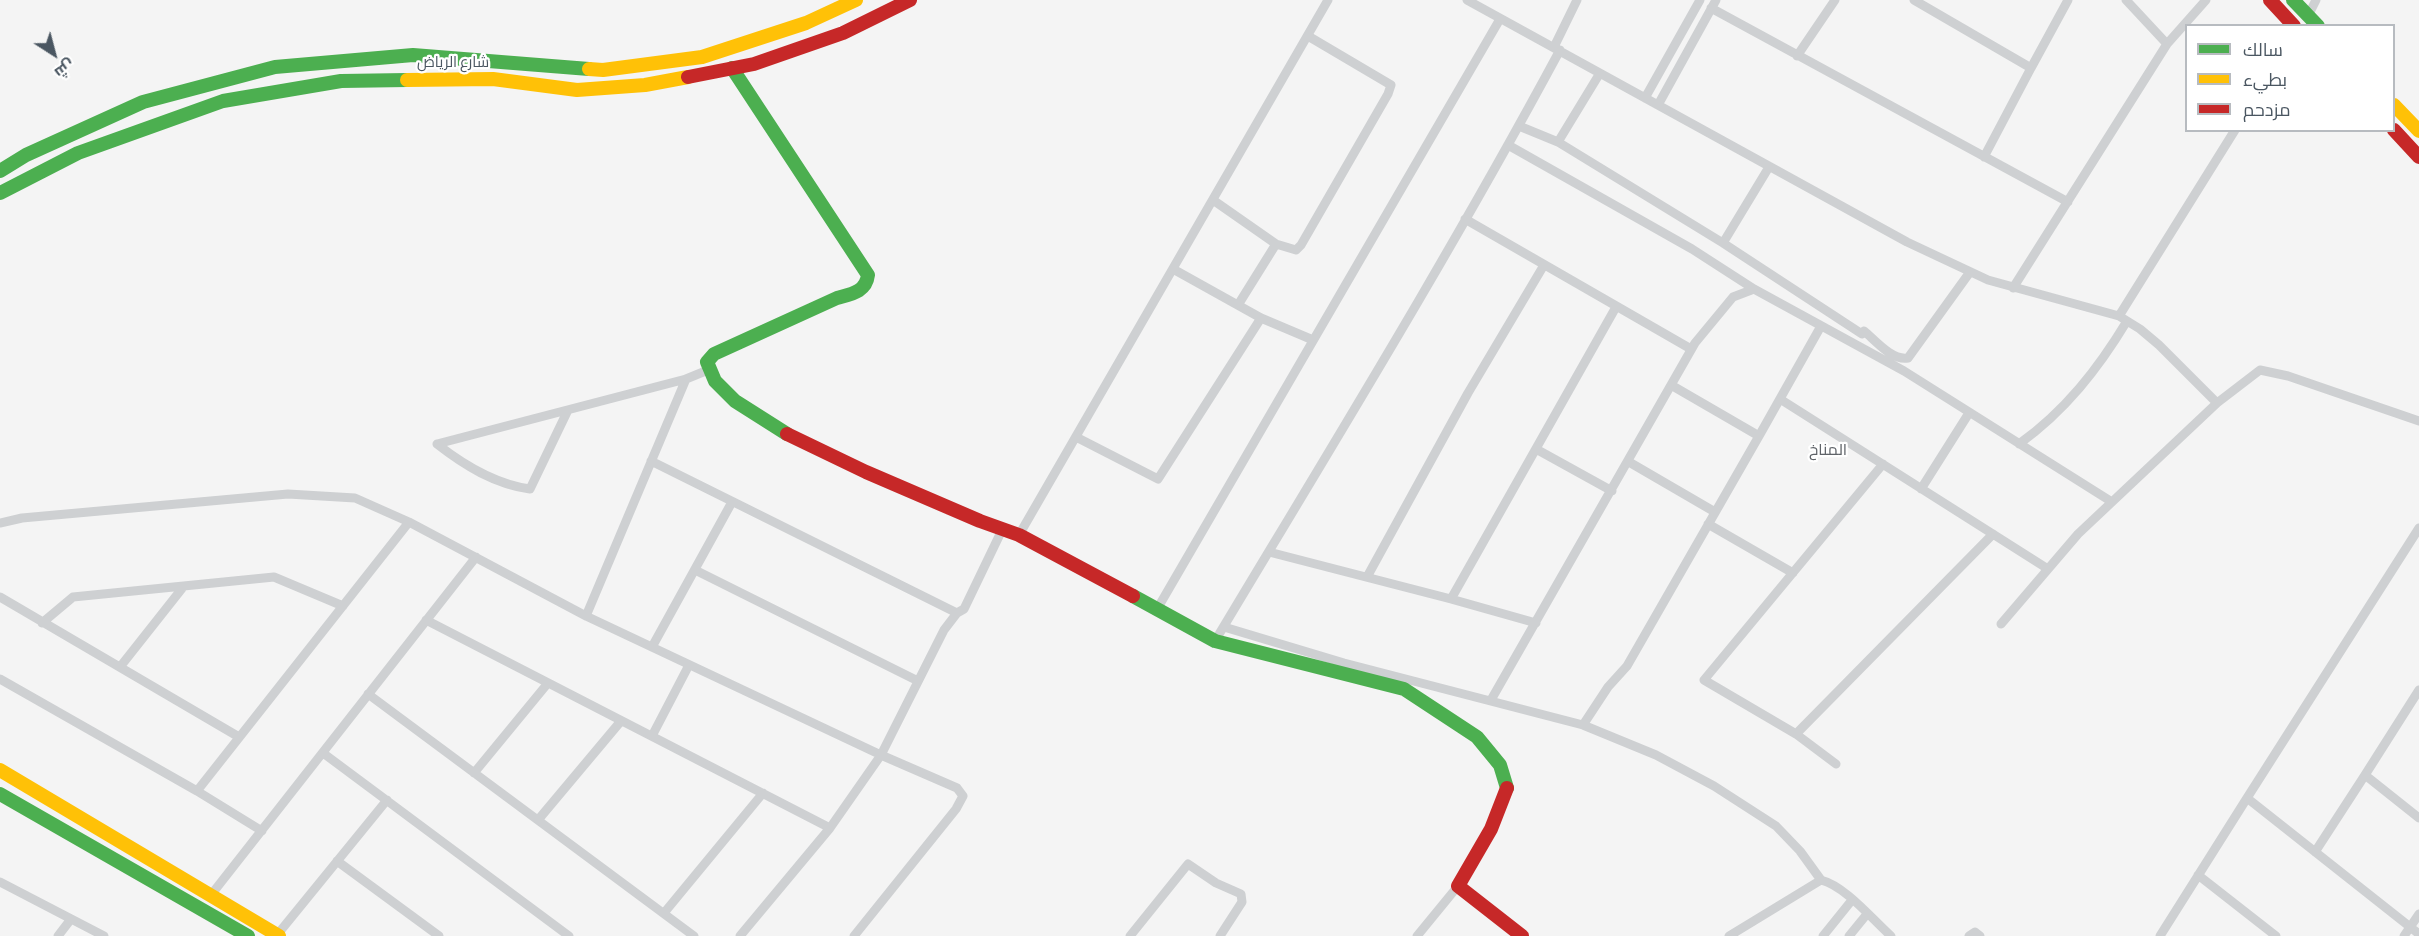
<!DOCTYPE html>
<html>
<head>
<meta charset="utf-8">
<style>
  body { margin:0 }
  #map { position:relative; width:2419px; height:936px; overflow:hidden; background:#f4f4f4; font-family:"Source Sans 3",Cairo,sans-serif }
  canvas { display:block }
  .legend { position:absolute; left:2185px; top:24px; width:210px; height:108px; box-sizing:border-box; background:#fff; border:2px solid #b7bbc0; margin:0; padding:8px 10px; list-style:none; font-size:18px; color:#4a5661 }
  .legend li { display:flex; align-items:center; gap:12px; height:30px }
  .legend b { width:30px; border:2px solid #b7bbc0 }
  .north { position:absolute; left:24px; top:24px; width:60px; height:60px; -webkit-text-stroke:4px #fff; paint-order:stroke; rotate:144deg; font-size:16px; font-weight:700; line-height:24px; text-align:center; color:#4a5661 }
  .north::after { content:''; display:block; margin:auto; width:21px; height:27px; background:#4a5661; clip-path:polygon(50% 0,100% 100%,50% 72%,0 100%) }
</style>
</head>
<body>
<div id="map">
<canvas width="2419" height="936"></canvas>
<ul class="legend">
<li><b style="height:8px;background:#4caf50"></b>سالك</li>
<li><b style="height:8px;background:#ffc107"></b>بطيء</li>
<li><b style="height:8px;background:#c62828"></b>مزدحم</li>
</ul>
<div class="north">ش</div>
</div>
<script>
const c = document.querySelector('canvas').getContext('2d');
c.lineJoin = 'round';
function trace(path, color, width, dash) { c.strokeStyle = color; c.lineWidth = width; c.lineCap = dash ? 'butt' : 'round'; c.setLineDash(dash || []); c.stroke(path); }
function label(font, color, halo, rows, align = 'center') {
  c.font = font + ' "Source Sans 3",Cairo,sans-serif'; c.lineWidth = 4.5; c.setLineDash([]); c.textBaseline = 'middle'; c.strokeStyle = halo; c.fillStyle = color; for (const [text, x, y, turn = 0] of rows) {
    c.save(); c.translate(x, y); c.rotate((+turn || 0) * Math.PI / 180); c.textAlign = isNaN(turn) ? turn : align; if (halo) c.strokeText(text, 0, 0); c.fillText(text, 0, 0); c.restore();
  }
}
trace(new Path2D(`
  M 1467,0 L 1907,242 L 1988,280 L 2119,316 L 2140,329 L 2159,345 L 2217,403 L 2260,370 L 2288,376 L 2419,421
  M 1914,0 L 2031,68 L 2068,0
  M 1711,8 L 2068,202
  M 2308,16 L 2316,0
  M 2167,44 L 2206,0
  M 1554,47 L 1577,0
  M 1797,56 L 1835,0
  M 1645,98 L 1700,0
  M 1658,105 L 1716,0
  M 1519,126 L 1558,142 L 1723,243 L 1862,334 L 1864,331 C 1875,340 1892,361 1908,358 L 1970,272
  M 1558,142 L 1600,73
  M 1508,145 L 1692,249 L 1754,289 L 1904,371 L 2112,502
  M 1984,157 L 2031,68
  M 1213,200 L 1276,244 L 1296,250 L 1301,245 L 1388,94 L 1391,85 L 1308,36
  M 1465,219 L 1691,349
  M 1723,243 L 1769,167
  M 1173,269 L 1261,318 L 1313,340
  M 2013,288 L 2167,44 L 2126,0
  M 1238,305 L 1276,244
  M 2119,316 L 2235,130
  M 1671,385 L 1759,436 L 1821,326
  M 1780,399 L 2048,569
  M 1076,437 L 1158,479 L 1261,318
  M 437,444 L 686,379
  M 437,444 C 465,466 495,484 530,489 L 568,410
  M 2019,444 C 2065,411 2098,369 2127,321
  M 1536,449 L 1612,491
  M 651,461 L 957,613
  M 1629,462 L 1715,512
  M 1921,489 L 1969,413
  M 0,523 L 22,518 L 288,494 L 355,498 L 409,522 L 586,616 L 881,755 L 957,788 L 963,796 L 956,809 L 854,936
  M 1708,524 L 1793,573
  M 1019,535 L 1328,0
  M 1269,552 L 1451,599
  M 695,570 L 918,681
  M 1367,577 L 1468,393 L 1544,265
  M 0,597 L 239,737
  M 1156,611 L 1500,19
  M 586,616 L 686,379 L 708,370
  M 426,620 L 830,828
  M 42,623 L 73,597 L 274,577 L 343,606
  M 1536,623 L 1451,599 L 1616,307
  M 2001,624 L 2078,534 L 2217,403
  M 1224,627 L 1344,663 L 1583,725 L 1608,687 L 1627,666 L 1759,436
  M 1215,641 C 1332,446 1452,251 1560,50
  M 652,647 L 732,502
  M 120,667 L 184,586
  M 0,679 L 197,791 L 262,831
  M 2419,690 L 2365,775 L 2419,818
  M 368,694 L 694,936
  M 1491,700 L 1695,343 L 1733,297 L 1754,289
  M 1583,725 L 1656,755 L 1714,786 L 1776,826 L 1800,851 L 1821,880
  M 1796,734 L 1704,680 L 1883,464
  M 652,736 L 689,665
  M 323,753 L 569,936
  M 1836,764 L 1796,734 L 1993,534
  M 474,773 L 548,683
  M 197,791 L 409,522
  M 2247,798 L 2419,528
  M 538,820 L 621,721
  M 2315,852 L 2365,775
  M 337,861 L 439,936
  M 2198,875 L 2276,936
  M 0,882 L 104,936
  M 211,895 L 476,557
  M 664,913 L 763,793
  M 277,935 L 387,800
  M 58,936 L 71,919
  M 740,936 L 830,828 L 881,755 L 944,630 L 957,613 L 964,609 L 1002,530
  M 1130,936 L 1188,864 L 1216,883 L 1241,894 L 1242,902 L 1220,936
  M 1417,936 L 1458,886
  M 1729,936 L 1821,880 C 1845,886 1872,919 1891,936
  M 1823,936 L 1852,900
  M 1849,936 L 1867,914
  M 1969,936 L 1975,932 L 1980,936
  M 2160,936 L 2247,798 L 2419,934
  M 2404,936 L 2419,914`), '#ced0d2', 9);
trace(new Path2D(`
  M 2293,0 L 2318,26
  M 732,68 L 868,275 C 866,292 851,294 837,298 L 714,354 L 707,362 L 715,381 L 735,401 L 787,434
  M 0,171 L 26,155 L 143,102 L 275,67 L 413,55 L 589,69
  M 0,193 L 78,153 L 223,101 L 341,81 L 407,80
  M 1133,596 L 1215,641 L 1404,689 L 1477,737 L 1500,765 L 1507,788
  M 0,794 L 248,936`), '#4caf50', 14);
trace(new Path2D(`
  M 589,69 L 603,70 L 702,57 L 806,23 L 856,0
  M 407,80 L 493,79 L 577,90 L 645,85 L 688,77
  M 2394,105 L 2419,131
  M 0,770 L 279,936`), '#ffc107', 14);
trace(new Path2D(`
  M 2270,0 L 2294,26
  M 688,77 L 754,64 L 843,33 L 910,0
  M 2394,130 L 2419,157
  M 787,434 L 866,472 L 980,521 L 1019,535 L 1133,596
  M 1507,788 L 1491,829 L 1458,886 L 1522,936`), '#c62828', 14);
label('15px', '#4a5661', '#fff', [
  ["شارع الرياض",453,64]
]);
label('16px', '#5f6368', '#fff', [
  ["المناخ",1828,451]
]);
</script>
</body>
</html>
